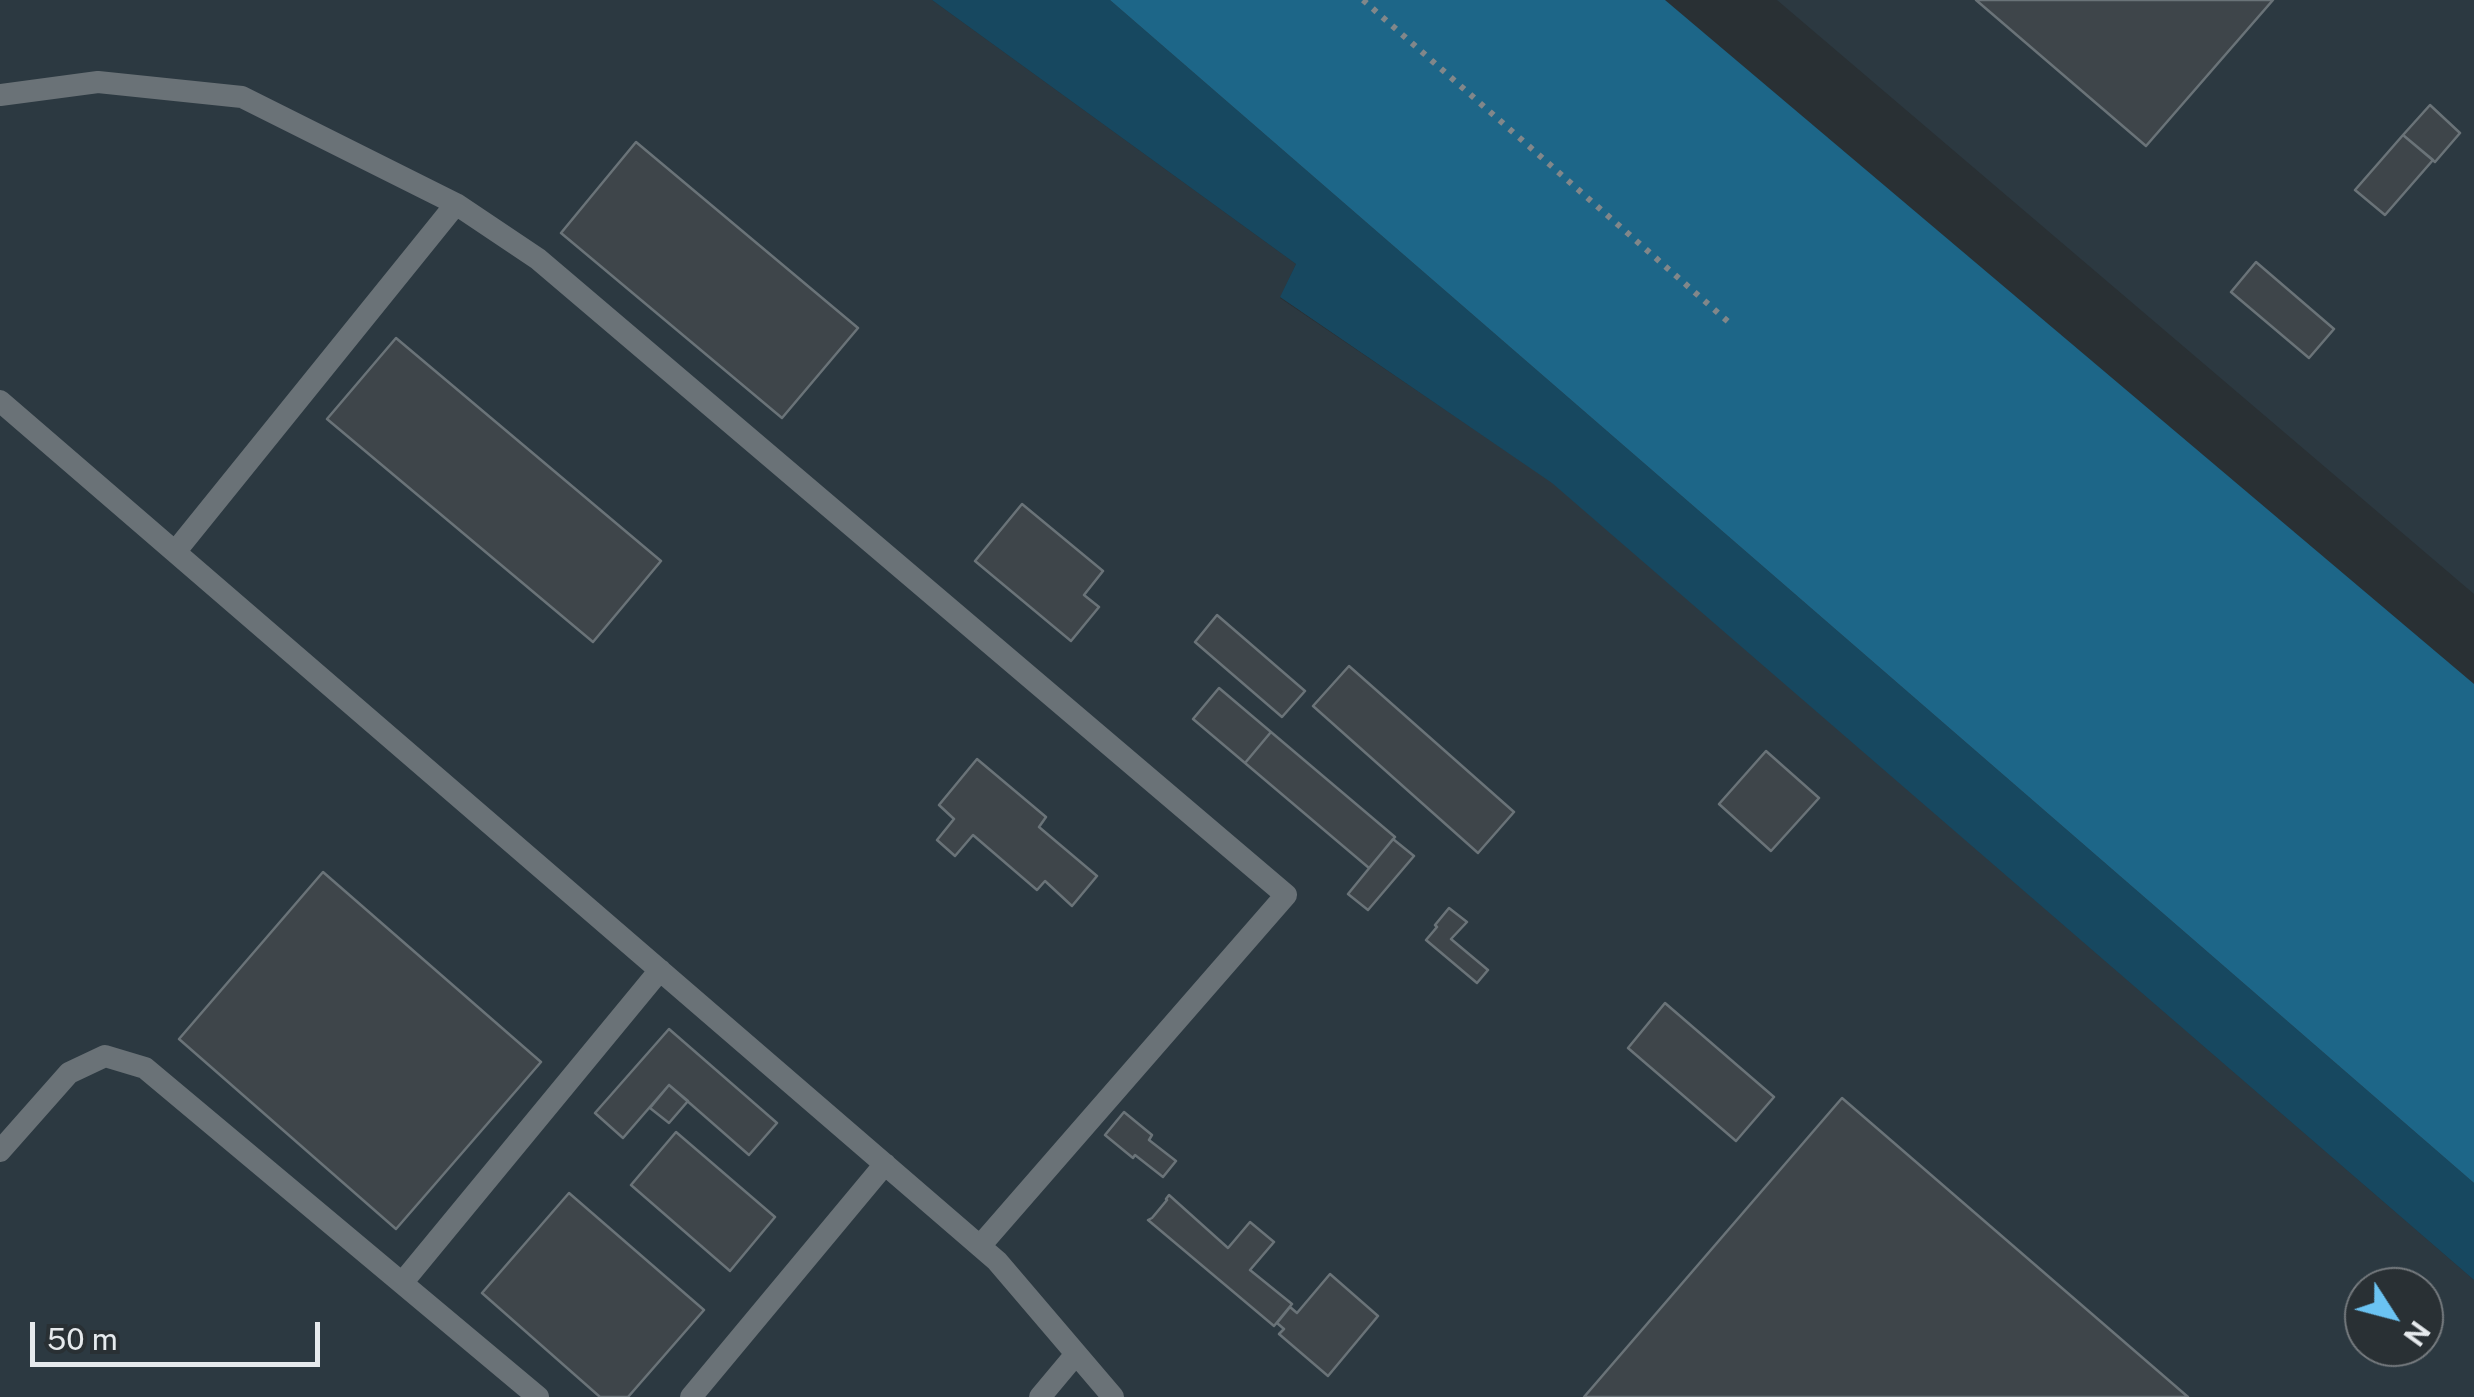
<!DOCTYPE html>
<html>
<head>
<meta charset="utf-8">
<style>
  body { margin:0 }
  #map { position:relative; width:2474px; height:1397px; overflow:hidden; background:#293034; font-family:"Public Sans",sans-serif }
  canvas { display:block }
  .north { position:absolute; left:2344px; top:1267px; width:100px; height:100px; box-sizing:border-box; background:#293034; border:2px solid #757a7e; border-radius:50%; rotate:126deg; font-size:28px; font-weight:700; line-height:40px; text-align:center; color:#e6eaed }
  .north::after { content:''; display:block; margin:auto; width:35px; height:45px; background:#6bc3f2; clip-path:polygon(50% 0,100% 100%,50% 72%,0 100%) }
  .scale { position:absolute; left:30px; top:1322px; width:290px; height:45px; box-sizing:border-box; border:5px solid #e6eaed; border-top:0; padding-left:12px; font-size:30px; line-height:35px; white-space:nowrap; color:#e6eaed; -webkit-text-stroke:8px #293034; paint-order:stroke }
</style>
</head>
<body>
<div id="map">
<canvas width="2474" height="1397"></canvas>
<div class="north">N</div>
<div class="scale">50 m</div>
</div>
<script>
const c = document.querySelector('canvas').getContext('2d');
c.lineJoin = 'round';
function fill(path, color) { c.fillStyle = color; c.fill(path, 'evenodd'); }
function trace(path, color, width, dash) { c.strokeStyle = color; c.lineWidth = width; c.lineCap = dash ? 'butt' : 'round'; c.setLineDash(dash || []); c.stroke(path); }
fill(new Path2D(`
  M 0,0 L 932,0 L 1296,264 L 1280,298 L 1552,482 L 2474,1280 L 2474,1397 L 0,1397 ZM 2364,1287 L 2424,1287 L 2424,1347 L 2364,1347 Z
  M 1777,0 L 2474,0 L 2474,594 Z`), '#2c3941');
fill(new Path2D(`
  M 932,0 L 1110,0 L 2474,1183 L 2474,1280 L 1552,483 L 1280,297 L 1296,264 Z`), '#174860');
fill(new Path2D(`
  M 1110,0 L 1665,0 L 2474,684 L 2474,1183 Z`), '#1d6688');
const building = new Path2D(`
  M 1976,0 L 2273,0 L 2146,146 Z
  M 2430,105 L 2460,133 L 2435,162 L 2403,135 Z
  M 2403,135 L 2433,160 L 2385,215 L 2355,190 Z
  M 636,142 L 858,328 L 782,418 L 561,233 Z
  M 2256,262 L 2334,329 L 2309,358 L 2231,292 Z
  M 396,338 L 661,561 L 593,642 L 327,419 Z
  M 1022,504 L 1103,571 L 1084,595 L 1099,607 L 1071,641 L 975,561 Z
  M 1217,615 L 1305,691 L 1282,717 L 1195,642 Z
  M 1349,666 L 1514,812 L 1478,853 L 1313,706 Z
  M 1219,688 L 1271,732 L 1245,763 L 1193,719 Z
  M 1271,732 L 1395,837 L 1369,868 L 1245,763 Z
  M 1766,751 L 1819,798 L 1771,851 L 1719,804 Z
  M 977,759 L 1046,817 L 1039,827 L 1097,876 L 1072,906 L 1045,881 L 1037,890 L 973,835 L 955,856 L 937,840 L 954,819 L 939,805 Z
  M 1393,839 L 1414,856 L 1368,910 L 1348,894 Z
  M 323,872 L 541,1062 L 396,1229 L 179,1039 Z
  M 1449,908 L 1467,922 L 1451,939 L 1488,970 L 1477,983 L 1426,940 L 1437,927 L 1435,925 Z
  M 1665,1003 L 1774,1097 L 1736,1141 L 1628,1048 Z
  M 669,1029 L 777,1123 L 749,1155 L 669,1085 L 623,1138 L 595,1113 Z
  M 669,1085 L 688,1101 L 669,1123 L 650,1108 Z
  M 1842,1098 L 2188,1397 L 1584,1397 Z
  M 1124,1112 L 1152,1135 L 1149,1140 L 1176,1161 L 1163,1177 L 1135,1155 L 1133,1158 L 1105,1135 Z
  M 676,1132 L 775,1217 L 730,1271 L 631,1185 Z
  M 569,1193 L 704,1310 L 628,1397 L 600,1397 L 482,1293 Z
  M 1169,1195 L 1228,1248 L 1250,1222 L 1274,1242 L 1250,1270 L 1292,1304 L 1274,1326 L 1148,1220 L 1152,1218 L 1167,1200 L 1166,1199 Z
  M 1330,1274 L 1378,1316 L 1328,1376 L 1279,1334 L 1284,1329 L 1277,1323 L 1290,1307 L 1297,1313 Z`);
fill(building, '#3e454a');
trace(building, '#6a7378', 2.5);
trace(new Path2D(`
  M 1363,0 L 1733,326`), '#81878a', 6, [5, 8]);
trace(new Path2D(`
  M 0,95 L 98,82 L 242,97 L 456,204 L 175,552
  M 456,204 L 538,259 L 1286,895 L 980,1246
  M 0,401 L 997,1261 L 1113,1397
  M 0,1151 L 69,1073 L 105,1056 L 145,1068 L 538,1397
  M 402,1283 L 660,970
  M 691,1397 L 885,1164
  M 1040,1397 L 1076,1354`), '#6a7277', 22);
</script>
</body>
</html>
